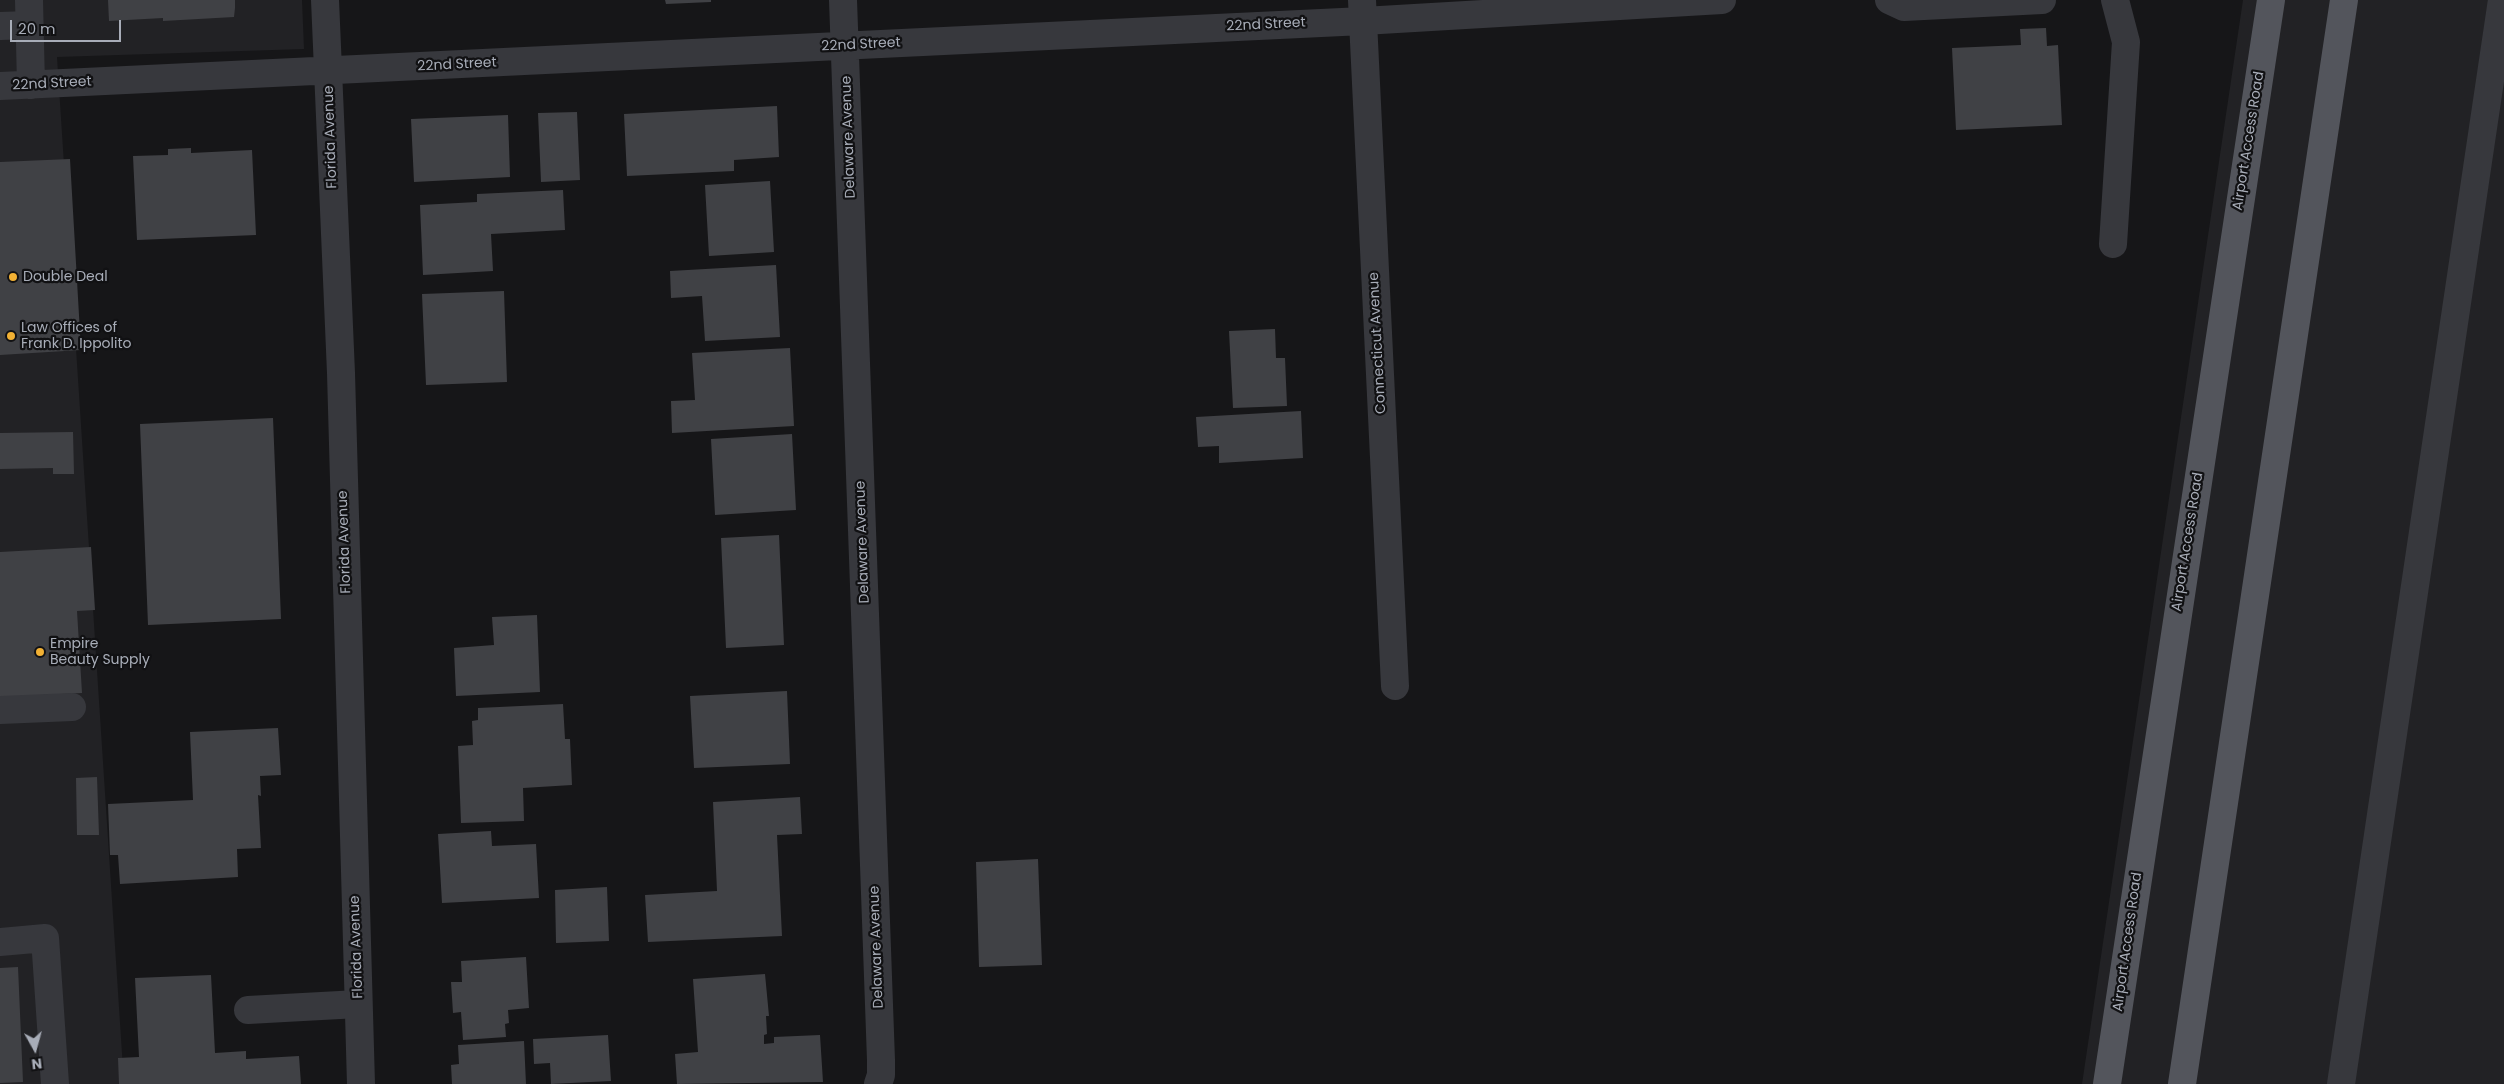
<!DOCTYPE html>
<html>
<head>
<meta charset="utf-8">
<style>
  body { margin:0 }
  #map { position:relative; width:2504px; height:1084px; overflow:hidden; background:#161618; font-family:Poppins,sans-serif }
  canvas { display:block }
  .north { position:absolute; left:10px; top:1024px; width:50px; height:50px; -webkit-text-stroke:4px #111113; paint-order:stroke; rotate:173deg; font-size:14px; font-weight:700; line-height:20px; text-align:center; color:#a8adb8 }
  .north::after { content:''; display:block; margin:auto; width:18px; height:22px; background:#a8adb8; clip-path:polygon(50% 0,100% 100%,50% 72%,0 100%) }
  .scale { position:absolute; left:10px; top:20px; width:111px; height:22px; box-sizing:border-box; border:2px solid #a8adb8; border-top:0; padding-left:6px; font-size:15px; line-height:18px; white-space:nowrap; color:#a8adb8; -webkit-text-stroke:4px #111113; paint-order:stroke }
</style>
</head>
<body>
<div id="map">
<canvas width="2504" height="1084"></canvas>
<div class="north">N</div>
<div class="scale">20 m</div>
</div>
<script>
const c = document.querySelector('canvas').getContext('2d');
c.lineJoin = 'round';
function fill(path, color) { c.fillStyle = color; c.fill(path, 'evenodd'); }
function trace(path, color, width, dash) { c.strokeStyle = color; c.lineWidth = width; c.lineCap = dash ? 'butt' : 'round'; c.setLineDash(dash || []); c.stroke(path); }
function label(font, color, halo, rows, align = 'center') {
  c.font = font + ' Poppins,sans-serif'; c.lineWidth = 4.5; c.setLineDash([]); c.textBaseline = 'middle'; c.strokeStyle = halo; c.fillStyle = color; for (const [text, x, y, turn = 0] of rows) {
    c.save(); c.translate(x, y); c.rotate((+turn || 0) * Math.PI / 180); c.textAlign = isNaN(turn) ? turn : align; if (halo) c.strokeText(text, 0, 0); c.fillText(text, 0, 0); c.restore();
  }
}
fill(new Path2D(`
  M 0,0 L 302,0 L 304,49 L 57,57 L 124,1084 L 0,1084 Z
  M 2243,0 L 2504,0 L 2504,1084 L 2082,1084 Z`), '#222225');
fill(new Path2D(`
  M 108,0 L 235,0 L 235,8 L 234,17 L 163,21 L 163,18 L 109,21 Z
  M 665,0 L 711,0 L 711,2 L 666,4 Z
  M 2046,28 L 2047,46 L 2058,45 L 2062,125 L 1956,130 L 1952,48 L 2021,45 L 2020,29 Z
  M 777,106 L 779,157 L 734,160 L 734,171 L 627,176 L 624,114 Z
  M 577,112 L 580,180 L 541,182 L 538,113 Z
  M 508,115 L 510,177 L 414,182 L 411,119 Z
  M 191,148 L 191,153 L 252,150 L 256,235 L 137,240 L 133,156 L 168,155 L 168,149 Z
  M 70,159 L 81,350 L 0,355 L 0,162 Z
  M 770,181 L 774,252 L 709,256 L 705,185 Z
  M 563,190 L 565,230 L 491,234 L 493,271 L 423,275 L 420,205 L 477,202 L 477,194 Z
  M 776,265 L 780,337 L 705,341 L 702,296 L 671,298 L 670,271 Z
  M 504,291 L 507,382 L 426,385 L 422,294 Z
  M 1275,329 L 1276,358 L 1285,358 L 1287,406 L 1233,408 L 1229,331 Z
  M 790,348 L 794,426 L 672,433 L 671,401 L 695,400 L 692,353 Z
  M 1301,411 L 1303,458 L 1219,463 L 1219,446 L 1198,447 L 1196,417 Z
  M 273,418 L 281,619 L 148,625 L 140,424 Z
  M 73,432 L 74,474 L 53,474 L 53,468 L 0,469 L 0,433 Z
  M 792,434 L 796,510 L 715,515 L 711,439 Z
  M 779,535 L 784,645 L 726,648 L 721,538 Z
  M 91,547 L 95,610 L 77,611 L 82,693 L 0,697 L 0,552 Z
  M 537,615 L 540,692 L 456,696 L 454,648 L 494,645 L 492,617 Z
  M 787,691 L 790,764 L 694,768 L 690,696 Z
  M 563,704 L 565,739 L 570,739 L 572,785 L 523,788 L 524,821 L 461,823 L 458,746 L 473,745 L 472,721 L 478,720 L 478,708 Z
  M 278,728 L 281,775 L 260,776 L 261,796 L 258,795 L 261,848 L 237,849 L 238,877 L 120,884 L 118,855 L 110,855 L 108,804 L 193,800 L 190,732 Z
  M 97,777 L 99,835 L 77,835 L 76,778 Z
  M 800,797 L 802,834 L 777,835 L 782,936 L 648,942 L 645,895 L 717,891 L 713,802 Z
  M 491,831 L 492,846 L 536,844 L 539,898 L 442,903 L 438,834 Z
  M 1038,859 L 1042,965 L 979,967 L 976,862 Z
  M 607,887 L 609,941 L 556,943 L 555,890 Z
  M 526,957 L 529,1008 L 508,1010 L 509,1023 L 505,1024 L 506,1037 L 463,1040 L 461,1012 L 453,1013 L 451,982 L 462,982 L 461,961 Z
  M 18,967 L 23,1082 L 0,1083 L 0,968 Z
  M 765,974 L 769,1016 L 766,1016 L 767,1034 L 764,1035 L 764,1044 L 774,1043 L 774,1037 L 820,1035 L 823,1082 L 677,1084 L 675,1054 L 698,1052 L 693,979 Z
  M 211,975 L 215,1053 L 246,1051 L 246,1059 L 299,1056 L 301,1084 L 119,1084 L 118,1058 L 139,1057 L 135,978 Z
  M 608,1035 L 611,1081 L 551,1084 L 550,1063 L 534,1064 L 533,1039 Z
  M 524,1041 L 526,1084 L 452,1084 L 451,1065 L 459,1064 L 458,1045 Z`), '#404145');
trace(new Path2D(`
  M 29,0 L 31,85
  M 325,0 L 341,373 L 361,1084
  M 843,0 L 881,1060 L 881,1075 L 878,1084
  M 1362,0 L 1395,686
  M 1889,0 L 1904,7 L 2042,0
  M 0,26 L 29,25
  M 0,86 L 1363,21 L 1722,0
  M 2113,244 L 2126,42 L 2115,0
  M 0,710 L 72,707
  M 0,942 L 45,938 L 55,1084
  M 248,1010 L 358,1004
  M 2341,1084 L 2502,0`), '#37383d', 28);
trace(new Path2D(`
  M 2107,1084 L 2271,0
  M 2182,1084 L 2344,0`), '#53555c', 28);
for (const [x, y, r, color] of [
  [13,277,5,"#f2b134"],
  [11,336,5,"#f2b134"],
  [40,652,5,"#f2b134"]
]) { const dot = new Path2D(); dot.arc(x, y, r, 0, 2 * Math.PI); c.fillStyle = color; c.fill(dot); trace(dot, '#111113', 2); }
label('14px', '#a8adb8', '#111113', [
  ["22nd Street",1266,25,-3],
  ["22nd Street",861,45,-3],
  ["22nd Street",457,65,-3],
  ["22nd Street",52,84,-3],
  ["Florida Avenue",331,137,-92],
  ["Delaware Avenue",849,137,-92],
  ["Airport Access Road",2249,141,-81],
  ["Connecticut Avenue",1378,343,-93],
  ["Florida Avenue",345,542,-92],
  ["Delaware Avenue",863,542,-92],
  ["Airport Access Road",2188,542,-81],
  ["Airport Access Road",2128,942,-82],
  ["Florida Avenue",357,947,-92],
  ["Delaware Avenue",877,947,-92]
]);
label('14px', '#a8adb8', '#111113', [
  ["Double Deal",23,277],
  ["Law Offices of",21,328],
  ["Frank D. Ippolito",21,344],
  ["Empire",50,644],
  ["Beauty Supply",50,660]
], 'left');
</script>
</body>
</html>
